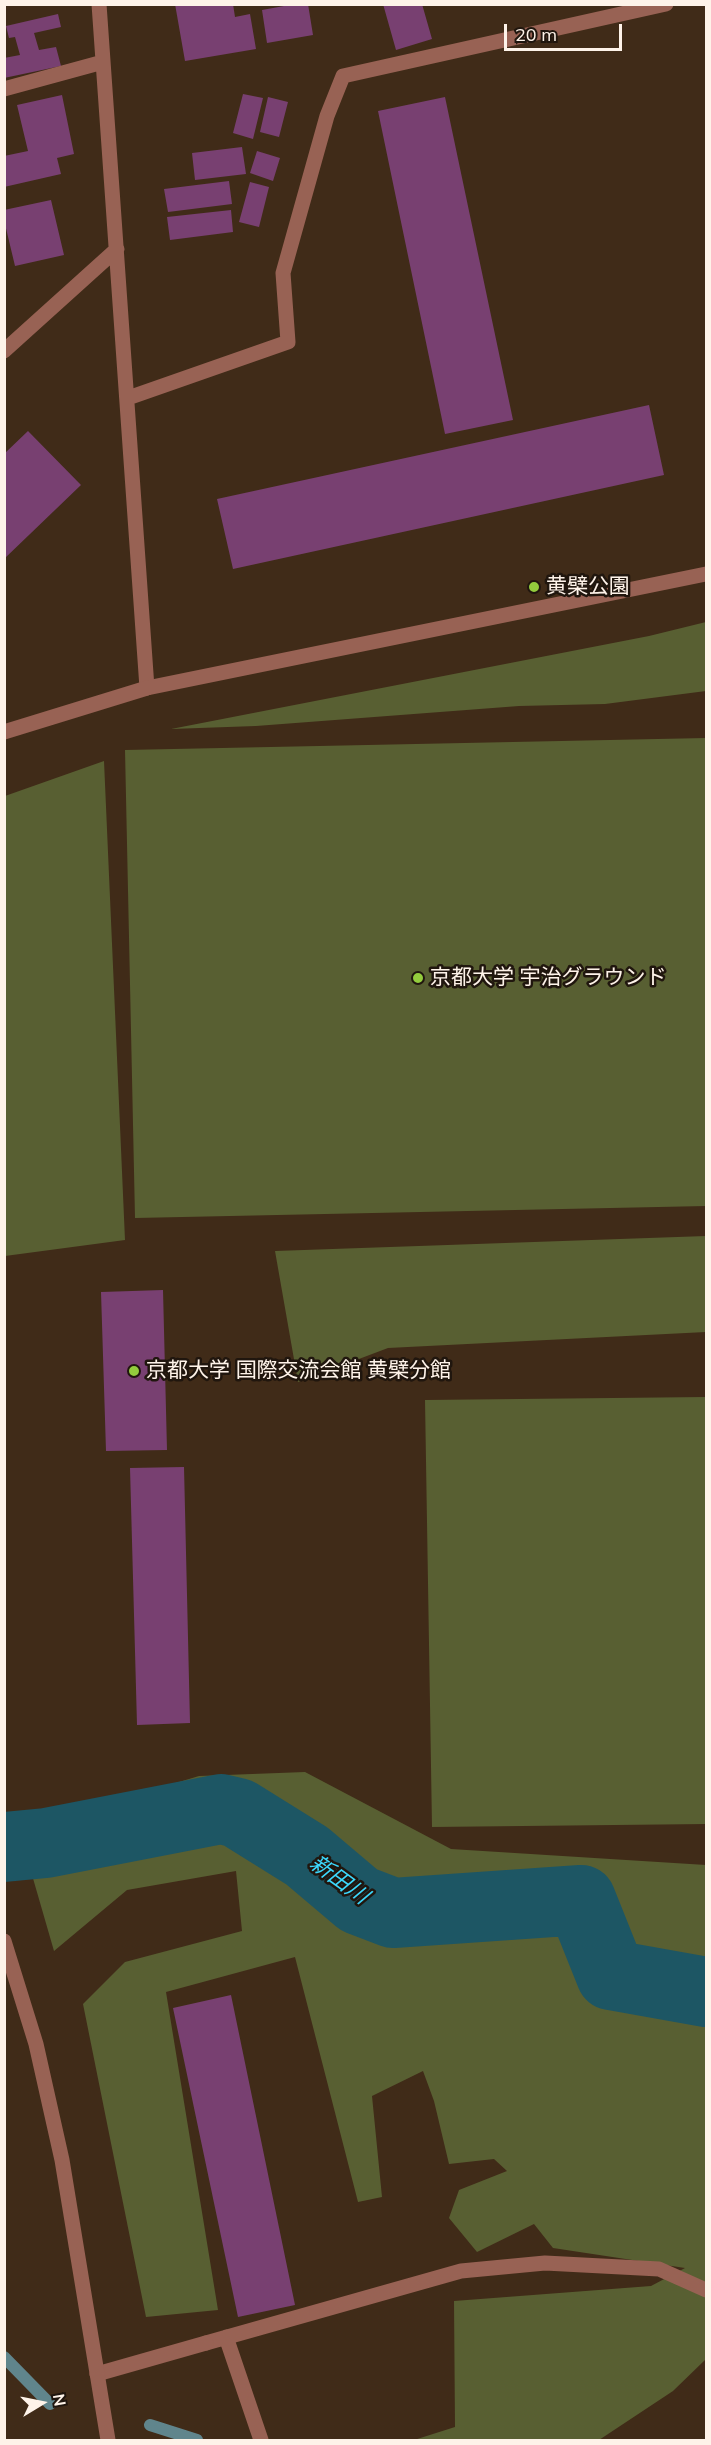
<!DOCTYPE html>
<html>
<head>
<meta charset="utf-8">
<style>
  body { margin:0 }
  #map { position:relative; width:711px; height:2445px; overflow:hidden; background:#402b18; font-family:Mulish,sans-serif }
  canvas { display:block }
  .frame { position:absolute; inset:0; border:6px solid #fef3e9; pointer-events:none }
  .north { position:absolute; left:12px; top:2373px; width:60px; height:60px; -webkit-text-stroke:4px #20160e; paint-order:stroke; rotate:80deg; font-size:16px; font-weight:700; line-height:24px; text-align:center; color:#fef3e9 }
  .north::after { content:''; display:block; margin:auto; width:21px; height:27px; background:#fef3e9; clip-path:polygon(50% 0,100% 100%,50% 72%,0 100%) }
  .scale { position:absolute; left:504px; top:24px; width:118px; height:27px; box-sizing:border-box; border:3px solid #fef3e9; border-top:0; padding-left:8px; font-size:18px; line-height:21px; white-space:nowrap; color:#fef3e9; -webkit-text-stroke:4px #20160e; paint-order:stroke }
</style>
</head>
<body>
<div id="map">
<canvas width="711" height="2445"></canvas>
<div class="frame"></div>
<div class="north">N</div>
<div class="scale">20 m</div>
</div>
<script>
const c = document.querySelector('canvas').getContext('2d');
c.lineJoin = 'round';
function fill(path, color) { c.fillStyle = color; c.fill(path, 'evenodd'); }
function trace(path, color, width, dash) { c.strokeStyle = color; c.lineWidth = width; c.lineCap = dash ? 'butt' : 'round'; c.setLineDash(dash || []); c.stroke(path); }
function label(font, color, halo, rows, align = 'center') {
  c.font = font + ' Mulish,"Noto Sans JP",sans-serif'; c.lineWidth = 5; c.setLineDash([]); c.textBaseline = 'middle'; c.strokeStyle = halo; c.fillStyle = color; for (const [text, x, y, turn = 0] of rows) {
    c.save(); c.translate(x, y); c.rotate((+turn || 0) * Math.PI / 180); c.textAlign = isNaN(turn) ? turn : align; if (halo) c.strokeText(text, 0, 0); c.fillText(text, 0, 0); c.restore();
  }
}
fill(new Path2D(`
  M 706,622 L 706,691 L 605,704 L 519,706 L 256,726 L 171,729 L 649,636 Z
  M 706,738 L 706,1206 L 135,1218 L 125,750 Z
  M 104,761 L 125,1240 L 5,1256 L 5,796 Z
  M 706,1236 L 706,1332 L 388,1348 L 298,1382 L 275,1251 Z
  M 706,1397 L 706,1824 L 432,1827 L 425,1400 Z
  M 305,1772 L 451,1849 L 706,1865 L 706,2359 L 673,2391 L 599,2440 L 414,2440 L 455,2427 L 454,2301 L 651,2286 L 685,2268 L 553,2248 L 534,2224 L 477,2252 L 449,2218 L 459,2190 L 507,2171 L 494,2159 L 449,2164 L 434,2101 L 423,2071 L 372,2096 L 382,2197 L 358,2202 L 295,1957 L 166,1992 L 218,2310 L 146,2317 L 83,2004 L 125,1962 L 242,1931 L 236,1871 L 127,1890 L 54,1951 L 19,1830 L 199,1776 Z`), '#585f32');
trace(new Path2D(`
  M 4,2357 L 50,2404
  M 150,2425 L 197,2440`), '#60858c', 12);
trace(new Path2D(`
  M 4,1847 L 46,1843 L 221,1809 L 238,1813 L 307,1856 L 359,1900 L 393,1913 L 581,1900 L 611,1975 L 706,1992`), '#1d5664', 70);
fill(new Path2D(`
  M 175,4 L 233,4 L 235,17 L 250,14 L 256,49 L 185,61 Z
  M 295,4 L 308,4 L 313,35 L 267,43 L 262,10 Z
  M 383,4 L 422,4 L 432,39 L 396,50 Z
  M 58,14 L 61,27 L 34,33 L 39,50 L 56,47 L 61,66 L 4,78 L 4,58 L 20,55 L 15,37 L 9,38 L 6,26 Z
  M 243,94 L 263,98 L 253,139 L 233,133 Z
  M 62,95 L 74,154 L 57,158 L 61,174 L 4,187 L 4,156 L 28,151 L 17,105 Z
  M 268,97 L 288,102 L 279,137 L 260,132 Z
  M 445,97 L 513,420 L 445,434 L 378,111 Z
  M 242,147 L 246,174 L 195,180 L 192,153 Z
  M 257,151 L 280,158 L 273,181 L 250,173 Z
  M 229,181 L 232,204 L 168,212 L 164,189 Z
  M 250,182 L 269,187 L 259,227 L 239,222 Z
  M 51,200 L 64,255 L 15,266 L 4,220 L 4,210 Z
  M 231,210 L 233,232 L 170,240 L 167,217 Z
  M 649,405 L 664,475 L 233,569 L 217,499 Z
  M 28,431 L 81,485 L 4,559 L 4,454 Z
  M 163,1290 L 167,1450 L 106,1451 L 101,1292 Z
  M 184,1467 L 190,1723 L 137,1725 L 130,1468 Z
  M 231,1995 L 295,2305 L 238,2317 L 173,2008 Z`), '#784071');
trace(new Path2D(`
  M 226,2337 L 261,2440
  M 206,2343 L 461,2271 L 545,2263 L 659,2269 L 706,2290`), '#986254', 15);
trace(new Path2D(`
  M 99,4 L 147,688
  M 4,89 L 103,62
  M 4,351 L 117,249
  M 128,398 L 288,342 L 283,273 L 327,116 L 343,76 L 666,4
  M 97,2374 L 206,2343`), '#986254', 15);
trace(new Path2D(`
  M 4,732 L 147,688 L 706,574
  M 4,1941 L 36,2044 L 62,2160 L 108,2440`), '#986254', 15);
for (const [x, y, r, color] of [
  [534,587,6,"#93cc3d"],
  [418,978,6,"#93cc3d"],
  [134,1371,6,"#93cc3d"]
]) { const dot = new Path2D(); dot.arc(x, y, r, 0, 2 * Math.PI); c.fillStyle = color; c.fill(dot); trace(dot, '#20160e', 2); }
label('21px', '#fef3e9', '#20160e', [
  ["黄檗公園",546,587],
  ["京都大学 宇治グラウンド",430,978],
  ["京都大学 国際交流会館 黄檗分館",146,1371]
], 'left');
label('italic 22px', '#3cd8fc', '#20160e', [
  ["新田川",339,1880,36]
]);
</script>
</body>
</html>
